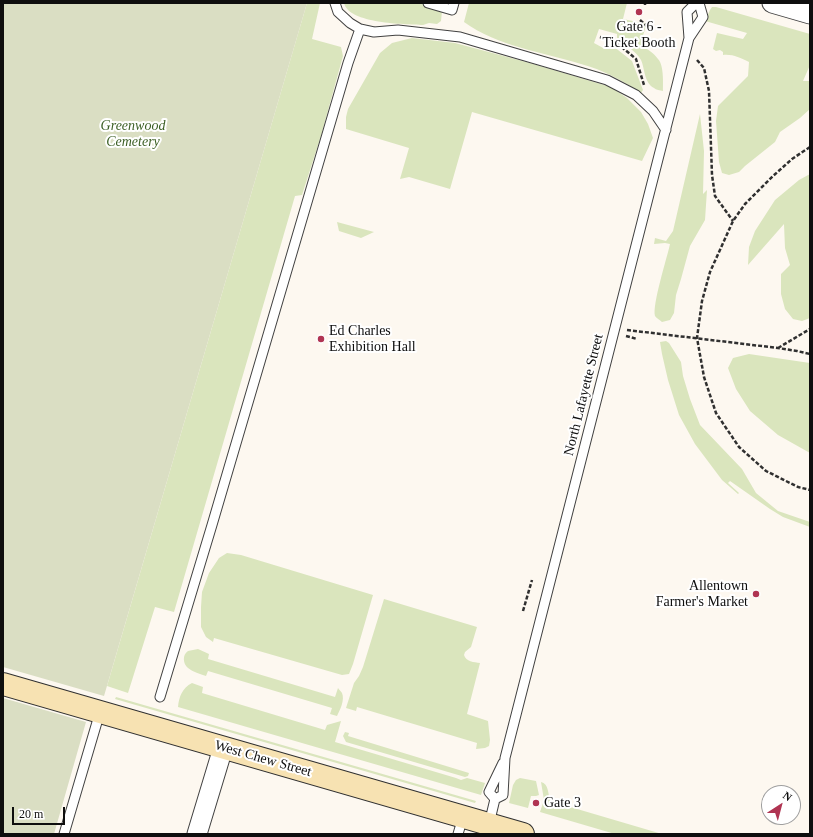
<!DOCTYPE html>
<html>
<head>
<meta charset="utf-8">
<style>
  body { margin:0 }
  #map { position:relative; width:813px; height:837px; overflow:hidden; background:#fdf8f0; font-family:"Times New Roman",serif }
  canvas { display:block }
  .frame { position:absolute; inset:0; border:4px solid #0e0e0e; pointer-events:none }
  .north { position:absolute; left:761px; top:785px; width:40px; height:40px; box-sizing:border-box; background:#fff; border:1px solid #9f9f9f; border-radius:50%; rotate:36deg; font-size:11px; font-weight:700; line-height:16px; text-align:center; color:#0e0e0e }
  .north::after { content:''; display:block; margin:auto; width:14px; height:18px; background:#b03452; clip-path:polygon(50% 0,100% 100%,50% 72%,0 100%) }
  .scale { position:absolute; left:12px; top:807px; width:53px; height:18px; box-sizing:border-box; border:2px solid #0e0e0e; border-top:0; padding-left:5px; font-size:12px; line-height:14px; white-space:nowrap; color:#0e0e0e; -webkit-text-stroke:3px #fff; paint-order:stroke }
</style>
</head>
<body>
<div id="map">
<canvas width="813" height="837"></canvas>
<div class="frame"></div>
<div class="north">N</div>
<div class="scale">20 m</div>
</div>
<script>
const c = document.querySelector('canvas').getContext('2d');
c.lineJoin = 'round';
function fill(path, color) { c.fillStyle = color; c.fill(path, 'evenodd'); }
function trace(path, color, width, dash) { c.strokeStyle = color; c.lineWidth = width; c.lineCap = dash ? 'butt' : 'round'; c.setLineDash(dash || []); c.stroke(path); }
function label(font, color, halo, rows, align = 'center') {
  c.font = font + ' "Times New Roman",serif'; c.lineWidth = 4; c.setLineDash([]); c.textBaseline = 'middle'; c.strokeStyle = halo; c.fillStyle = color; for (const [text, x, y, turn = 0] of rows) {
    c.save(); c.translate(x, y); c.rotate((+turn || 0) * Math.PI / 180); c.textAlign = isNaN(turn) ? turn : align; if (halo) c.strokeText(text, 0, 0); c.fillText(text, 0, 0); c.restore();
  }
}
fill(new Path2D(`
  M 307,3 L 320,3 L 312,39 L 341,47 L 343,56 L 321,136 L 302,195 L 295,196 L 174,612 L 155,607 L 128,693 L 107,686 Z
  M 344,3 L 413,3 L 418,4 L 419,3 L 442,11 L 441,21 L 437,24 L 429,23 L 423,25 C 405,24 349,24 344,3 Z
  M 469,3 L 627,3 L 623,19 L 647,24 L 642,38 L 643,46 C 648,50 654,53 658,59 C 664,65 663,83 663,91 C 660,90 656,90 654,88 C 644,83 645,69 641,60 C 636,51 625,45 617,38 L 617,34 L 599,29 L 594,43 L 605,49 L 613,46 L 632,61 L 643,90 L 641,93 C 621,80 604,70 581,64 C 542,52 497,46 464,22 Z
  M 712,7 L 716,7 L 810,34 L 810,65 L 803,81 L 810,81 L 810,109 L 800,118 L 780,132 L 775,142 L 745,166 L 739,172 L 729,175 L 722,173 L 719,162 L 716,121 L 718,106 L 748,76 L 749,62 C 740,58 733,54 723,55 L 723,52 L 720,50 L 716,51 L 713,49 L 717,33 L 743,39 L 747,33 L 705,21 L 710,10 Z
  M 412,38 L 455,43 L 530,63 L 611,87 L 627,98 L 641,112 L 648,124 L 653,138 L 642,161 L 472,112 L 450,189 L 409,177 L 400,179 L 409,148 L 346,129 L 346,117 L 348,109 L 380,53 L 392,43 Z
  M 700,114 L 704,151 L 703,194 L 707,190 L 705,220 L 690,246 L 681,279 L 676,295 L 674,313 L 670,320 L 662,322 C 660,320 656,318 655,316 C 652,305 667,258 670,244 L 665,243 L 654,244 L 655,238 L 666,241 L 673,231 Z
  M 810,174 L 810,318 L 802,321 L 793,319 L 785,309 L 781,294 L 781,274 L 790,265 L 785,248 L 784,224 L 748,265 L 749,247 L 755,231 L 775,200 L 799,180 Z
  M 337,222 L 374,232 L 361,238 L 339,231 Z
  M 666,341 L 669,343 L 681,362 L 683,376 L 690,399 L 700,425 L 742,469 L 756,493 L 778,511 L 810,522 L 810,527 L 783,517 L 770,509 L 730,481 L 728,483 L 739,493 L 738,494 L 722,480 L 695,444 L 679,415 L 668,380 L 662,354 L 660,342 Z
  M 749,354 L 810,363 L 810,453 L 778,435 L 750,411 L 736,389 L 728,368 L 733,358 Z
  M 227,553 L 241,555 L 373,595 L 353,664 L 349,674 L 342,675 L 214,638 L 213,642 L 206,637 L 201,627 L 201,607 L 202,592 L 209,573 L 219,558 Z
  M 384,599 L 477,627 L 471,647 L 465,652 L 464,655 C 466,662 474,662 480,663 L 467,714 L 488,721 L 490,740 L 489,746 L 485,748 L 476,749 L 477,743 L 357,707 L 356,711 L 346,708 L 354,683 L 359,676 L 363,667 Z
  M 198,649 L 209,654 L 208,659 L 335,697 L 338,688 C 339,690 341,691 342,693 C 345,700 340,710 337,716 L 330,714 L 332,708 L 208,671 L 206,676 C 200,674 193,672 188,668 C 183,664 182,655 188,651 C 191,650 195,650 198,649 Z
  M 192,683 L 203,687 L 202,693 L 325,730 L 327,725 L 341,721 L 335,742 L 456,778 L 461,780 L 467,778 L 485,783 L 481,795 L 178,707 C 179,697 182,688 192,683 Z
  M 116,697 L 476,801 L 475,803 L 115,699 Z
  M 345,732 L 349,733 L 348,736 L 469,773 L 468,776 L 465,777 L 346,742 L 343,736 Z
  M 520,778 L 536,781 L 539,795 L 536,796 L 531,796 L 528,808 L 509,803 L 513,785 L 516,780 Z
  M 541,782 C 549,784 548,794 550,801 L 662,834 L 615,834 L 540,812 L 544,800 Z`), '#dae5bd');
fill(new Path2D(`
  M 3,3 L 307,3 L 104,696 L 3,667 Z
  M 3,698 L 86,722 L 54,834 L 3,834 Z`), '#dadec3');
const lane = new Path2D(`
  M 335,3 L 338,12 L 350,23 L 360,29 L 374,32 L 398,30 L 460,37 L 607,80 L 636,95 L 653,111 L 666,130
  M 428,3 L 452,10 L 454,3
  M 689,38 L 703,17 L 699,3
  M 160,697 L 212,525 L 348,63 L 360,29
  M 495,799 L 489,792 L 503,763
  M 489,824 L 495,799 L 503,795 L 505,758 L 689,38 L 687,12 L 696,3
  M 64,834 L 100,712
  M 458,834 L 463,817`);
const street = new Path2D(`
  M 772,3 L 810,14
  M 197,834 L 223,748`);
const secondary = new Path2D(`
  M 3,684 L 523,834`);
trace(lane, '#414141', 11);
trace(street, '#414141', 21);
trace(secondary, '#303030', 24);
trace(new Path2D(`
  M 645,5 L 645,3
  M 640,20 L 649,28
  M 600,37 L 617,43 L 636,59 L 644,85
  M 697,60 L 704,68 L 709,91 L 712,175 L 715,196 L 733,221
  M 810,147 L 792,159 L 773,176 L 745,204 L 733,221 L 710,272 L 702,301 L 697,338 L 704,377 L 716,413 L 739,447 L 766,471 L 798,487 L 810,490
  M 627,330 L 778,348 L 797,351 L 810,354
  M 626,336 L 637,339
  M 778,348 L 810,329
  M 523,611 L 532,580`), '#303030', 2.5, [4, 2]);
trace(lane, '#fff', 9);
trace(street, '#fff', 19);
trace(secondary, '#f7e2b2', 22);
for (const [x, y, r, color] of [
  [639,12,4,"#b03452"],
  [321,339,4,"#b03452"],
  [756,594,4,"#b03452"],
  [536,803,4,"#b03452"]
]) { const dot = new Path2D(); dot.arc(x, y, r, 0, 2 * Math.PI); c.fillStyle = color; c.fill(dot); trace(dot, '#fff', 1.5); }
label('14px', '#0e0e0e', '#fff', [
  ["Gate 6 -",639,27,"center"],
  ["Ticket Booth",639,43,"center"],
  ["Ed Charles",329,331],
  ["Exhibition Hall",329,347],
  ["Allentown",748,586,"right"],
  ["Farmer's Market",748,602,"right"],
  ["Gate 3",544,803]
], 'left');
label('italic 14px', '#3c5f25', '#fff', [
  ["Greenwood",133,126],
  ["Cemetery",133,142]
]);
label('14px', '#0e0e0e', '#fff', [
  ["North Lafayette Street",584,395,-76],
  ["West Chew Street",263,759,16]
]);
</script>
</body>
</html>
